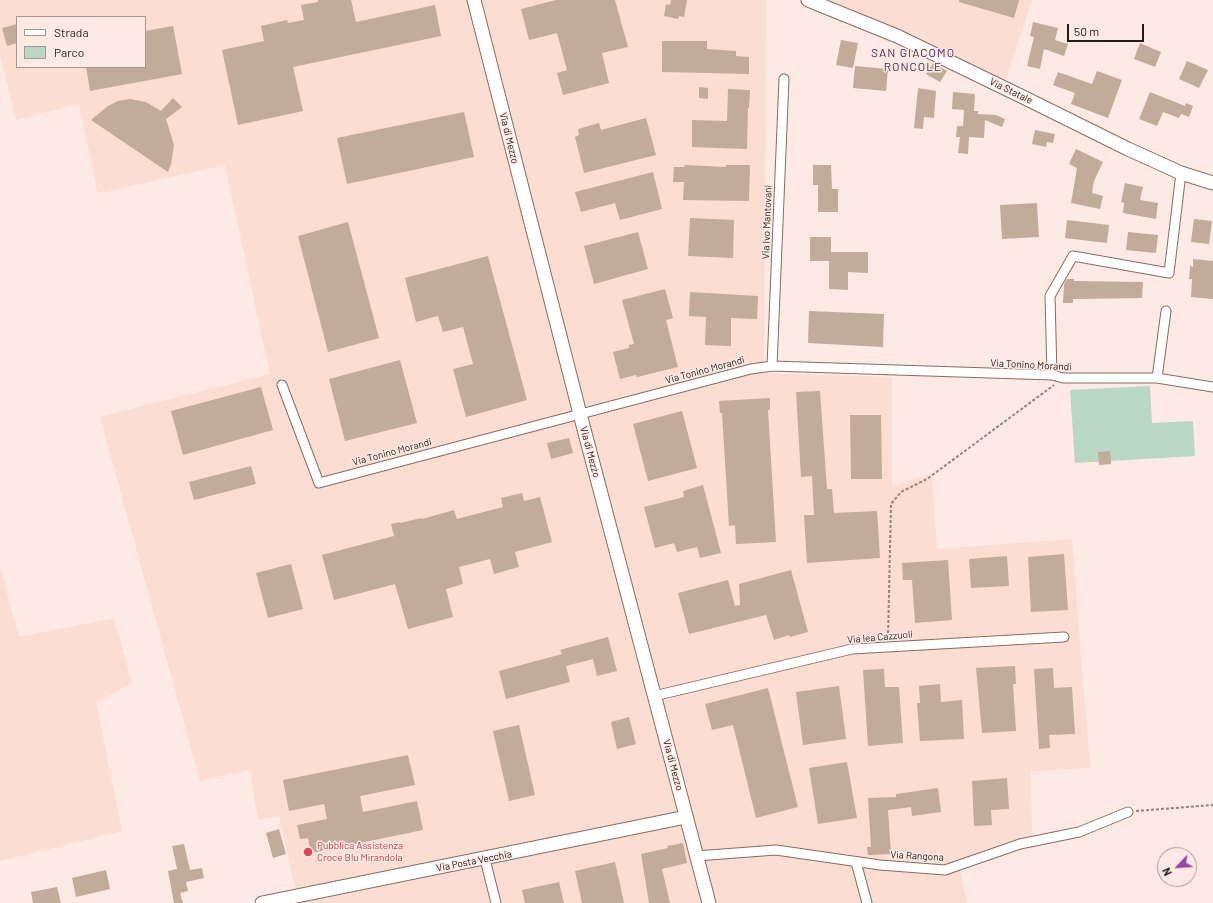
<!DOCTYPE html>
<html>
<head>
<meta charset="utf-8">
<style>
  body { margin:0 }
  #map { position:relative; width:1213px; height:903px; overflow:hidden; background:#fdeae4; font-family:Barlow,sans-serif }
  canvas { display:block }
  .legend { position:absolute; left:16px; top:16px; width:130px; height:52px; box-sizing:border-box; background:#fdeae4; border:1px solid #a69691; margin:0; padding:5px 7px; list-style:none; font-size:12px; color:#231915 }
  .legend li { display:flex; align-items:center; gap:8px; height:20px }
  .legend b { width:20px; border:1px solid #a69691 }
  .north { position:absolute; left:1157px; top:847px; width:40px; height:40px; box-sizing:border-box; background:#fdeae4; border:1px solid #a69691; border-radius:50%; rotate:245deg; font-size:11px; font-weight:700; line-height:16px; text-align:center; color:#231915 }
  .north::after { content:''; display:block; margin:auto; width:14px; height:18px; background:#9940ab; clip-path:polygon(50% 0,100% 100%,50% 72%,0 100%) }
  .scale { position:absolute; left:1067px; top:24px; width:77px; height:18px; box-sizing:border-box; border:2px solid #231915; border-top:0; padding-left:5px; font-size:12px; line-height:14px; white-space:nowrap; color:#231915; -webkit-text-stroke:3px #fdeae4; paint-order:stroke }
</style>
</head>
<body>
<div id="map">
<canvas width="1213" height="903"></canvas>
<ul class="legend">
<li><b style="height:5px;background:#fff"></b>Strada</li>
<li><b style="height:11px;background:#b9d8c1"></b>Parco</li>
</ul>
<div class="north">N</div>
<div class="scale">50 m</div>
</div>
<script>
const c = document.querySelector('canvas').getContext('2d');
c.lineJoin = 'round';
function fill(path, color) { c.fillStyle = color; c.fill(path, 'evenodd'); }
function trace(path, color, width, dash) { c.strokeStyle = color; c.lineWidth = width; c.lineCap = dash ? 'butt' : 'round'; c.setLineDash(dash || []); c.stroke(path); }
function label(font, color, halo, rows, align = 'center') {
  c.font = font + ' Barlow,sans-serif'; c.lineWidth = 3; c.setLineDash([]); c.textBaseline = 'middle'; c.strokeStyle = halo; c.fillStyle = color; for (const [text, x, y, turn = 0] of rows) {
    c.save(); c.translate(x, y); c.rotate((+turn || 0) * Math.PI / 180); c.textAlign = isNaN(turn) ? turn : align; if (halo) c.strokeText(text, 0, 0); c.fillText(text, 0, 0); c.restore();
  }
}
fill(new Path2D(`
  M 0,0 L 766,0 L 764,373 L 892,377 L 892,486 L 932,474 L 937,549 L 1072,539 L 1090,768 L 1031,771 L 1032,846 L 959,866 L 967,903 L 280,903 L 298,899 L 279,816 L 258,820 L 250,770 L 200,781 L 100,417 L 270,374 L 225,165 L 98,193 L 79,104 L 16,120 L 0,53 ZM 17,17 L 145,17 L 145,67 L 17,67 Z
  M 807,0 L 1032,0 L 1004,86 Z
  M 0,568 L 19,637 L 114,618 L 132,683 L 96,702 L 122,831 L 0,861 Z`), '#fbddd2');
fill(new Path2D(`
  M 1150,386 L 1152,423 L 1193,421 L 1195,456 L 1075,463 L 1070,390 Z`), '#b9d8c1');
fill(new Path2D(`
  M 318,0 L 351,0 L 356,22 L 435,5 L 441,36 L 293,67 L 303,111 L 238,125 L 222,50 L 264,41 L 261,26 L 287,20 L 288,23 L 304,20 L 301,5 L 318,2 Z
  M 556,0 L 615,0 L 628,47 L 602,53 L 609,83 L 563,95 L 557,73 L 567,70 L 557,33 L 529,40 L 521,9 Z
  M 671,0 L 687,0 L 684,17 L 679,16 L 678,19 L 664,16 L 666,4 L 670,5 Z
  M 959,0 L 1019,0 L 1014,18 L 959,2 Z
  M 1033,22 L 1058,28 L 1055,40 L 1068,44 L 1064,56 L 1044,49 L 1040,69 L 1027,66 L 1034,37 L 1030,36 Z
  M 17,24 L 17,43 L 7,46 L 2,28 Z
  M 173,26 L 182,74 L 90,91 L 86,67 L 145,67 L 145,31 Z
  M 841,40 L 858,43 L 853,68 L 836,65 Z
  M 662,41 L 707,41 L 707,49 L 736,51 L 736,56 L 749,57 L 749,74 L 662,72 Z
  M 1140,43 L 1161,52 L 1155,67 L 1134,59 Z
  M 1187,61 L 1208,70 L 1199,88 L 1179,79 Z
  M 933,63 L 947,71 L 940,82 L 926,74 Z
  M 855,66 L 888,69 L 886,91 L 853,88 Z
  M 1097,71 L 1122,80 L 1108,118 L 1071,104 L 1075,93 L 1053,85 L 1058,72 L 1092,84 Z
  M 699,87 L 708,88 L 708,99 L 699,98 Z
  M 918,88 L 936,91 L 934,118 L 924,117 L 923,129 L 914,128 Z
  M 728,89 L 750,90 L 749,108 L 748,108 L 747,149 L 692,147 L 692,120 L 727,121 Z
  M 953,92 L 975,94 L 974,111 L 978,111 L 978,114 L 996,115 L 1005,119 L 1002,127 L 985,120 L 984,138 L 969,137 L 968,154 L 958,153 L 960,137 L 956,137 L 957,126 L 963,126 L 964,110 L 952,109 Z
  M 1150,92 L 1185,106 L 1186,103 L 1193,106 L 1189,117 L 1181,114 L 1179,118 L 1163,112 L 1157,126 L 1139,119 Z
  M 173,98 L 182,107 L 166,119 L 174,145 L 171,164 L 168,172 L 91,120 L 108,106 L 118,101 L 130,99 L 146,102 L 161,111 Z
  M 464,112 L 474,157 L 347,184 L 337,138 Z
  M 646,118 L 656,155 L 584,173 L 575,137 L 579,135 L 578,129 L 599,123 L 601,130 Z
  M 1035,130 L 1055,134 L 1053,143 L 1047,142 L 1046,147 L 1032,144 Z
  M 1076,149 L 1103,162 L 1094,181 L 1092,193 L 1103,196 L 1100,209 L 1071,203 L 1077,168 L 1069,164 Z
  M 684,165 L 726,167 L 726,165 L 750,165 L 749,201 L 683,200 L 684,182 L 673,182 L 674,167 L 685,167 Z
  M 813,165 L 831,165 L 832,189 L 838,189 L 838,212 L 818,212 L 818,185 L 813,185 Z
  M 653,172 L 662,209 L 620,220 L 615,203 L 581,212 L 575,192 Z
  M 1125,183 L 1143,187 L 1140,200 L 1158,203 L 1156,219 L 1123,213 L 1124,203 L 1121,202 Z
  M 1037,203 L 1039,237 L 1002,239 L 1000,205 Z
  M 690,218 L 734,220 L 733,258 L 688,256 Z
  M 1194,219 L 1212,221 L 1209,244 L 1191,242 Z
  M 1067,220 L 1109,225 L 1107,243 L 1065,238 Z
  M 348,222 L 379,338 L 328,352 L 298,236 Z
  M 638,232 L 648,269 L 594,284 L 584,246 Z
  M 1128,232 L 1158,235 L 1156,253 L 1126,250 Z
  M 810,237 L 831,237 L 831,252 L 868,252 L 868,273 L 848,272 L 848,290 L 829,289 L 829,261 L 810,261 Z
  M 488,256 L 527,400 L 466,417 L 453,369 L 473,364 L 463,327 L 443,332 L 438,316 L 416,322 L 405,278 Z
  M 1193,259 L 1213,261 L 1213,299 L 1191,297 L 1192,279 L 1189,279 L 1190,266 L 1193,267 Z
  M 1067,279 L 1074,279 L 1074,281 L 1143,282 L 1142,298 L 1073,299 L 1073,303 L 1063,303 L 1064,284 Z
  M 665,289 L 673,318 L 666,320 L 678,367 L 637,377 L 636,375 L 620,379 L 613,352 L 629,348 L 629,345 L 634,344 L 622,300 Z
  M 690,292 L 758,296 L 757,319 L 731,318 L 731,346 L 705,345 L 706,317 L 689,316 Z
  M 809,311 L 884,314 L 883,347 L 808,343 Z
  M 400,360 L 417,423 L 345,441 L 329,379 Z
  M 261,387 L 273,430 L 183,455 L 171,411 Z
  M 820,391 L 827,489 L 832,489 L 834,513 L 877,511 L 880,558 L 807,563 L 804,515 L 814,515 L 812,476 L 801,477 L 796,392 Z
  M 770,398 L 770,410 L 768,410 L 776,542 L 736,544 L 735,525 L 729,526 L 722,413 L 720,413 L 719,401 Z
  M 682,411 L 697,468 L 648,481 L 633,424 Z
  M 850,415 L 881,415 L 882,479 L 851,479 Z
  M 569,438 L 573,453 L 551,459 L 547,443 Z
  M 1110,451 L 1111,464 L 1099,465 L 1098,452 Z
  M 251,466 L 256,484 L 194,500 L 189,482 Z
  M 703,485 L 721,553 L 700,558 L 697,547 L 677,552 L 674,543 L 655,548 L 644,507 L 684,497 L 683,491 Z
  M 522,493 L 524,501 L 540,497 L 552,542 L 515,552 L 519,567 L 494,574 L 490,559 L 459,567 L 463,584 L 446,589 L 453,617 L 408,629 L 395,584 L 334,600 L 322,555 L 394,536 L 391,524 L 400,522 L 400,523 L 421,518 L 422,519 L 454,510 L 457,519 L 503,507 L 501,498 Z
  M 1064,554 L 1068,610 L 1031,612 L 1028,557 Z
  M 1007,556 L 1009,586 L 971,588 L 969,559 Z
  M 948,560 L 952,620 L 915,623 L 912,580 L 903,580 L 902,563 Z
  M 291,564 L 303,609 L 268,618 L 256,573 Z
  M 791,570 L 808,632 L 790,637 L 789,635 L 774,640 L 766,615 L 689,634 L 678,593 L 728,580 L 735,606 L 740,605 L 739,584 Z
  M 608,637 L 617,671 L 597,676 L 593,659 L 566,666 L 570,682 L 506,699 L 499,671 L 562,654 L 560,650 Z
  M 1015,666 L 1016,684 L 1013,684 L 1016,731 L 982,733 L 976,668 Z
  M 1053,668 L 1054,688 L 1072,687 L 1075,734 L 1049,735 L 1050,748 L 1039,749 L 1034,669 Z
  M 884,669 L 885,687 L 899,687 L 903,743 L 868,746 L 863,670 Z
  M 940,684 L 941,702 L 962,700 L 964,739 L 920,741 L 917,703 L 920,703 L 919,686 Z
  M 839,686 L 846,739 L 803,745 L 796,692 Z
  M 768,688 L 798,807 L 756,818 L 733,725 L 712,730 L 705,704 Z
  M 629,717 L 636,744 L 617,749 L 611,722 Z
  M 519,725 L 535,795 L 509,801 L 493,731 Z
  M 408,755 L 415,785 L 360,796 L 363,812 L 417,801 L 423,830 L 311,853 L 308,838 L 300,839 L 297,825 L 327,819 L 324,804 L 289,811 L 283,780 Z
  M 847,762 L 857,818 L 818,824 L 809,768 Z
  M 1007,778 L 1009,809 L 991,810 L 992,825 L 974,826 L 972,781 Z
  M 938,788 L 941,812 L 912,816 L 911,807 L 888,810 L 891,854 L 868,855 L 867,847 L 871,847 L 868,798 L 896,797 L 896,794 Z
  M 279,829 L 286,854 L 273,858 L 266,833 Z
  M 683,843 L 687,863 L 662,869 L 670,903 L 649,903 L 641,854 L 668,848 L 667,846 Z
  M 184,844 L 190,870 L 202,868 L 204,878 L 186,882 L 188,891 L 180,893 L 183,903 L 174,903 L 168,871 L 177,869 L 172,846 Z
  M 615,862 L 624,903 L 582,903 L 575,871 Z
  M 106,870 L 110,889 L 76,897 L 72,878 Z
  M 559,882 L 564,903 L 525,903 L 522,890 Z
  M 57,887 L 61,903 L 33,903 L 31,892 Z`), '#c2ab99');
const street = new Path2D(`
  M 772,366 L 784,79
  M 1052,375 L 1050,296 L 1073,256 L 1169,273 L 1181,173
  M 1157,378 L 1166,311
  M 282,385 L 319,483 L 751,369 L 772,366 L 1052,375 L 1063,378 L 1157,378 L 1213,387
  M 654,696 L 852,649 L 1064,637
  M 696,856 L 776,850 L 880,865 L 945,870 L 1020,844 L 1079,832 L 1128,812
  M 485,859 L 496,903
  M 856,862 L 867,903`);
const secondary = new Path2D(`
  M 474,0 L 580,414 L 709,903
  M 808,0 L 897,36 L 1025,98 L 1128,149 L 1181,173 L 1213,183
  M 262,903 L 686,817`);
trace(street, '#866c63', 11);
trace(secondary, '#866c63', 15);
trace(new Path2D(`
  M 888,638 L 891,504 L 901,492 L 927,479 L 1054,385
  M 1136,811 L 1213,805`), '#92837e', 2, [3, 2]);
trace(street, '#fff', 9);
trace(secondary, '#fff', 13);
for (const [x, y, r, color] of [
  [308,852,5,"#e0444e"]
]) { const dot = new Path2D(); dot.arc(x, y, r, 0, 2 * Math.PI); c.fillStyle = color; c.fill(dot); trace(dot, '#fdeae4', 1.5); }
label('10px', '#231915', '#fdeae4', [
  ["Via Statale",1011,91,26],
  ["Via di Mezzo",509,138,76],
  ["Via Ivo Mantovani",767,222,-88],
  ["Via Tonino Morandi",1031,365,3],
  ["Via Tonino Morandi",705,370,-15],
  ["Via Tonino Morandi",392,452,-15],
  ["Via di Mezzo",590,452,75],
  ["Via lea Cazzuoli",880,637,-5],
  ["Via di Mezzo",673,765,75],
  ["Via Rangona",917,856,3],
  ["Via Posta Vecchia",474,861,-11]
]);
label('10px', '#be3a42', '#fdeae4', [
  ["Pubblica Assistenza",317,846],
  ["Croce Blu Mirandola",317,858]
], 'left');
c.letterSpacing = '1px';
label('12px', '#53275c', '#fdeae4', [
  ["SAN GIACOMO",913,53],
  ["RONCOLE",913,67]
]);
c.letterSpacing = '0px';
</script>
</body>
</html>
